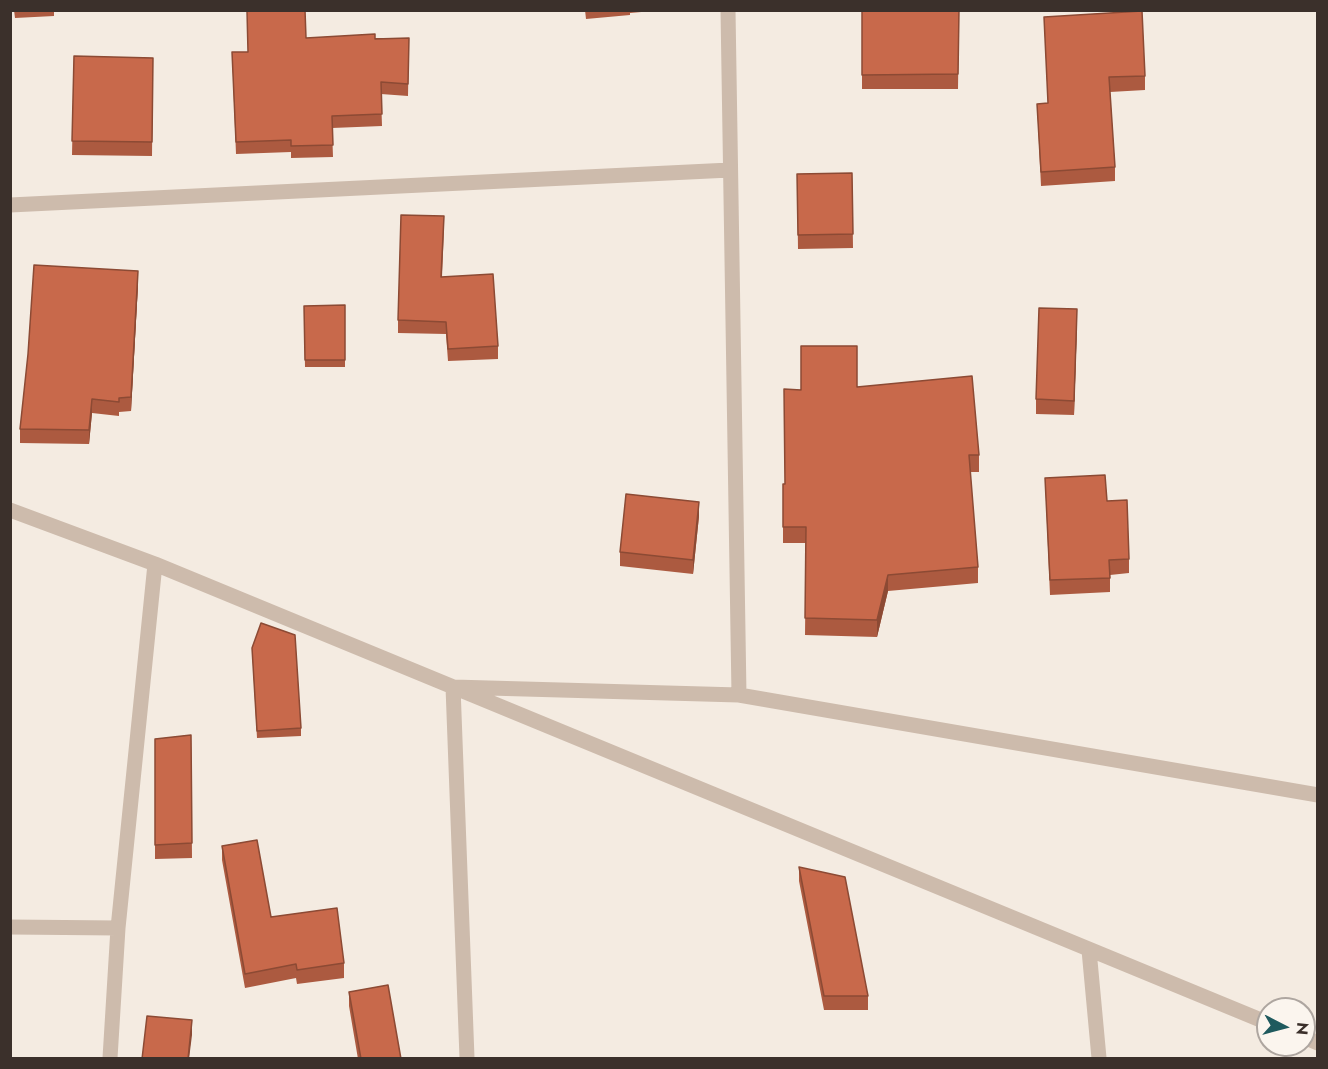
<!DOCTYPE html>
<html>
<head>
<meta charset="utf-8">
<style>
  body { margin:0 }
  #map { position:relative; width:1328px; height:1069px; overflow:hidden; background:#f4ebe1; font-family:Jost,sans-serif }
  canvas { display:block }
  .frame { position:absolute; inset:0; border:12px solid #3b302b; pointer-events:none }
  .north { position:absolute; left:1256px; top:997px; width:60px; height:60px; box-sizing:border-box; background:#fbf5ee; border:2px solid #aea6a0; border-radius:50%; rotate:96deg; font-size:16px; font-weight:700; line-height:24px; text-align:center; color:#3b302b }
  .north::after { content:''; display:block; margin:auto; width:21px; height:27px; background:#1f5a5e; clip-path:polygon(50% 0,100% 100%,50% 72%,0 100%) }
</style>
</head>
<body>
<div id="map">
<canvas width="1328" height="1069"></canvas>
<div class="frame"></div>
<div class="north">N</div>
</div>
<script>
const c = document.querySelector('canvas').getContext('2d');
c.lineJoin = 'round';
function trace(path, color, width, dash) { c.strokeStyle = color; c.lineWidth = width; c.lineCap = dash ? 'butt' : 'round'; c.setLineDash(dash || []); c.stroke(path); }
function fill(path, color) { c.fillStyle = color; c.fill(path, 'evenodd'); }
trace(new Path2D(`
  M 728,10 L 739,695
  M 10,205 L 730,170
  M 10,510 L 155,564 L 1268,1023
  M 10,927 L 118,928
  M 1089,950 L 1099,1058
  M 1304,1037 L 1318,1043
  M 110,1058 L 118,928 L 155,564
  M 467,1058 L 453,687 L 739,695 L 1318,795`), '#cdbbac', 15);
fill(new Path2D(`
  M 14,10 L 54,10 L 54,16 L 15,18 Z
  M 585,10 L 664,10 L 630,13 L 630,15 L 586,19 Z
  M 862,10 L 959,10 L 958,89 L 862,89 Z
  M 1044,17 L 1145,76 L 1145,90 L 1110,92 L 1115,167 L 1115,181 L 1041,186 L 1037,104 L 1048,103 Z
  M 306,38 L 409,38 L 408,96 L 381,94 L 382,126 L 332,128 L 333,157 L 291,158 L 291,152 L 236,154 L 232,52 L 248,52 Z
  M 74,56 L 153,58 L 152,156 L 72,155 Z
  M 852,173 L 853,248 L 798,249 L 797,174 Z
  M 444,229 L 442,277 L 498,346 L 498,359 L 448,361 L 446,334 L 398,333 L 398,320 Z
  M 138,285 L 131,411 L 119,412 L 119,416 L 92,413 L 89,444 L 20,443 L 20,429 Z
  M 345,305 L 345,367 L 305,367 L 304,306 Z
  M 1077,324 L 1074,415 L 1036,414 L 1036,399 Z
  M 857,387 L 979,455 L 979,472 L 970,472 L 978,567 L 978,583 L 888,591 L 877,637 L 805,635 L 806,543 L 783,543 L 783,484 L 785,484 L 801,390 Z
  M 1045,478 L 1107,501 L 1129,559 L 1129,573 L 1110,575 L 1110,592 L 1050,595 Z
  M 699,516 L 693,574 L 620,566 L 620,552 Z
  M 252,648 L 301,728 L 301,736 L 257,738 Z
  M 191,735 L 192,858 L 155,859 L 155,739 Z
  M 222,846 L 271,917 L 344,963 L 344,978 L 297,984 L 296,978 L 245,988 L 222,860 Z
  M 799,867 L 868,996 L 868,1010 L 824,1010 L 799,881 Z
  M 349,992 L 401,1059 L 358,1059 L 349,1006 Z`), '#ac5a40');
fill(new Path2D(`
  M 138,271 L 138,285 L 131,411 L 131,397 Z
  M 1077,309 L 1077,324 L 1074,415 L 1074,401 Z
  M 92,399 L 92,413 L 89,444 L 89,430 Z
  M 699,502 L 699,516 L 693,574 L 693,560 Z
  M 888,575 L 888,591 L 877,637 L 877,620 Z
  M 192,1020 L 192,1035 L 189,1059 L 188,1059 Z`), '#8c4a34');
const building = new Path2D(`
  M 305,10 L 306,38 L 375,34 L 375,39 L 409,38 L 408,84 L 381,82 L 382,114 L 332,116 L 333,145 L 291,146 L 291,140 L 236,142 L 232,52 L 248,52 L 247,11 Z
  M 862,10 L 959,10 L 958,74 L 862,75 Z
  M 1142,11 L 1145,76 L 1109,77 L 1115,167 L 1041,172 L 1037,104 L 1048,103 L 1044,17 Z
  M 74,56 L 153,58 L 152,142 L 72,141 Z
  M 852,173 L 853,234 L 798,235 L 797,174 Z
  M 401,215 L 444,216 L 441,277 L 493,274 L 498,346 L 448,349 L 446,322 L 398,320 Z
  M 34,265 L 138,271 L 131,397 L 119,398 L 119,402 L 92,399 L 89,430 L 20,429 L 28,354 Z
  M 345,305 L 345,360 L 305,360 L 304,306 Z
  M 1039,308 L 1077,309 L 1074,401 L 1036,399 Z
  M 801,346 L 857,346 L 857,387 L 972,376 L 979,455 L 969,455 L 978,567 L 888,575 L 877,620 L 805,618 L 806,527 L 783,527 L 783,484 L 785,484 L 784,389 L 801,390 Z
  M 1105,475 L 1107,501 L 1127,500 L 1129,559 L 1109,560 L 1110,578 L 1050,580 L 1045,478 Z
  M 626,494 L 699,502 L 693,560 L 620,552 Z
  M 261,623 L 295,635 L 301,728 L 257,731 L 252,648 Z
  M 191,735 L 192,843 L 155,845 L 155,739 Z
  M 257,840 L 271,917 L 337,908 L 344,963 L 297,970 L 296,964 L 245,974 L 222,846 Z
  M 799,867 L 845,877 L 868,996 L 824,996 Z
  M 388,985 L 401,1059 L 361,1059 L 349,992 Z
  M 147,1016 L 192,1020 L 188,1059 L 142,1059 Z`);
fill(building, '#c8694b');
trace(building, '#8c4a34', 1.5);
</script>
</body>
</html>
